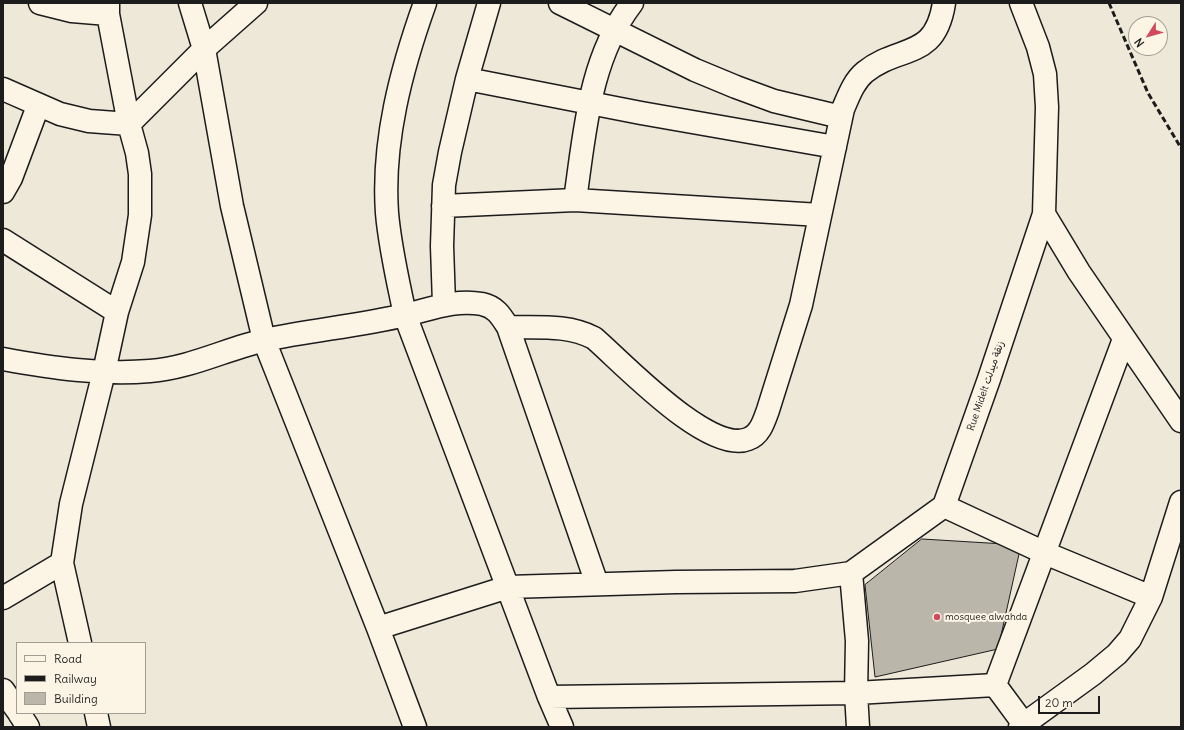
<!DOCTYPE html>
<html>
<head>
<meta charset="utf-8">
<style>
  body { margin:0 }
  #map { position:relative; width:1184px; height:730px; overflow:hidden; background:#eee8d9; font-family:Delius,sans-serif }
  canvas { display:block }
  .frame { position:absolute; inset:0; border:4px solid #1c1c1c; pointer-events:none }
  .legend { position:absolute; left:16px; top:642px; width:130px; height:72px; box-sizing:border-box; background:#fcf5e5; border:1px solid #a29e95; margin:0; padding:5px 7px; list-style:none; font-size:12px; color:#1c1c1c }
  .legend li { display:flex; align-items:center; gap:8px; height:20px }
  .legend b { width:20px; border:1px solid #a29e95 }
  .north { position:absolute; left:1128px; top:16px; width:40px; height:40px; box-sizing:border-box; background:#fcf5e5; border:1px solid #a29e95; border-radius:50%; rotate:233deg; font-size:11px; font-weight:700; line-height:16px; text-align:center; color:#1c1c1c }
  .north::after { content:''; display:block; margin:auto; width:14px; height:18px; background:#d1495b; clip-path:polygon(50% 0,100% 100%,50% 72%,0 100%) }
  .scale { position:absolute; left:1038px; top:696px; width:62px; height:18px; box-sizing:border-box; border:2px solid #1c1c1c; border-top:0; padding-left:5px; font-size:12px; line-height:14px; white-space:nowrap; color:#1c1c1c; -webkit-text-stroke:3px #fcf5e5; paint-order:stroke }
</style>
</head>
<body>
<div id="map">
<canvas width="1184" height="730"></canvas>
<div class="frame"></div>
<ul class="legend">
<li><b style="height:5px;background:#fcf5e5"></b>Road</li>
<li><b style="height:5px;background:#1c1c1c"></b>Railway</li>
<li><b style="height:11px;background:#bab6aa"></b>Building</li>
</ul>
<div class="north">N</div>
<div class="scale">20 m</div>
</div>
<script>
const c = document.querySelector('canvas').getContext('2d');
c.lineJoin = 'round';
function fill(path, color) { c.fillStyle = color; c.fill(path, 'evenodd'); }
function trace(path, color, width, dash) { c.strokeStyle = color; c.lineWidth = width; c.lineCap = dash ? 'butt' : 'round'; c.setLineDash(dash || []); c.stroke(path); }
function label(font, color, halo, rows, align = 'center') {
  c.font = font + ' Delius,"Playpen Sans Arabic",sans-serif'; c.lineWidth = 4; c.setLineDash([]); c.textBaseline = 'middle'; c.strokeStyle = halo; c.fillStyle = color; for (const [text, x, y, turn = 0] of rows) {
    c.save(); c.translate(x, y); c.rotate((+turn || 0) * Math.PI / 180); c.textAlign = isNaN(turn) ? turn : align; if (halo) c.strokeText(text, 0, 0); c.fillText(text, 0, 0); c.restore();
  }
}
const building = new Path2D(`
  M 922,539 L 1021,545 L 998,649 L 875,677 L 865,585 Z`);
fill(building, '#bab6aa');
trace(building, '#1c1c1c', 1);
const minor = new Path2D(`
  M 40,3 L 72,11 L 108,14
  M 190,3 L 204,49 L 232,206 L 264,340 L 378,628 L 415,727
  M 425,3 C 401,70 382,142 387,213 C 390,248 398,281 405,315 L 549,697 L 562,727
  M 560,3 L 695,70 L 736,87 L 774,101 L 841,117
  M 467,79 L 641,113 L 835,147
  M 3,89 L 60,114 L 89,121 L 129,124 L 204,49 L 256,3
  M 3,192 L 11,178 L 38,106
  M 575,200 C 585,132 589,59 632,3
  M 443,206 L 575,200 L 820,215
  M 1044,214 L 1079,272 L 1181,421
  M 3,240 L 117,312
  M 444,304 L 442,246 L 444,185 L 450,152 L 467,79 L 489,3
  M 508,327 C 537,328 567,324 594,338 C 622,362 709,455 748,439 C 760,435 764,421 768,410 L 801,305 L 843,109 C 849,95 854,81 865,72 C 900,44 935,61 944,3
  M 3,359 C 52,368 100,375 150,371 C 190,368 226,349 265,340 C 311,330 359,326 405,315 C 431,309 455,299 482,304 C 496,307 501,316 508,327 L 597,584
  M 944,506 L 1045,553 L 1151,597
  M 851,573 L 857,641 L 856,693 L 858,727
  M 3,598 L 62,563
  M 378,628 L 508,587 L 676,582 L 795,581 L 851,573 L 944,506 L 989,379 L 1044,214 L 1047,107 L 1045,74 L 1038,47 L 1021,3
  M 80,643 L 62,563 L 71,504 L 104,372 L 117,312 L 133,262 L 140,215 L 140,174 L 137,153 L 129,124 L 108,14 L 108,3
  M 995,685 L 1124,339
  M 995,685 L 1026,727
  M 3,690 L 17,710
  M 549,697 L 856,693 L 995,685
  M 19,713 L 28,727
  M 96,713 L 99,727
  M 1020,727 L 1093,674 L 1117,654 L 1130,639 L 1151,597 L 1181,502`);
trace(minor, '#1c1c1c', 25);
trace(minor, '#fcf5e5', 22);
trace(new Path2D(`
  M 1109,3 L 1148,93 L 1181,148`), '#1c1c1c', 3, [6, 3]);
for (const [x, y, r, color] of [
  [937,617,4,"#d1495b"]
]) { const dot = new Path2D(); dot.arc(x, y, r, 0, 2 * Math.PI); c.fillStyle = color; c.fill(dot); trace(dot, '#fcf5e5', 1.5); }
label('10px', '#1c1c1c', '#fcf5e5', [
  ["Rue Midelt زنقة ميدلت",986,386,-71]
]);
label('10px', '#1c1c1c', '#fcf5e5', [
  ["mosquee alwahda",945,617]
], 'left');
</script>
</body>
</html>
